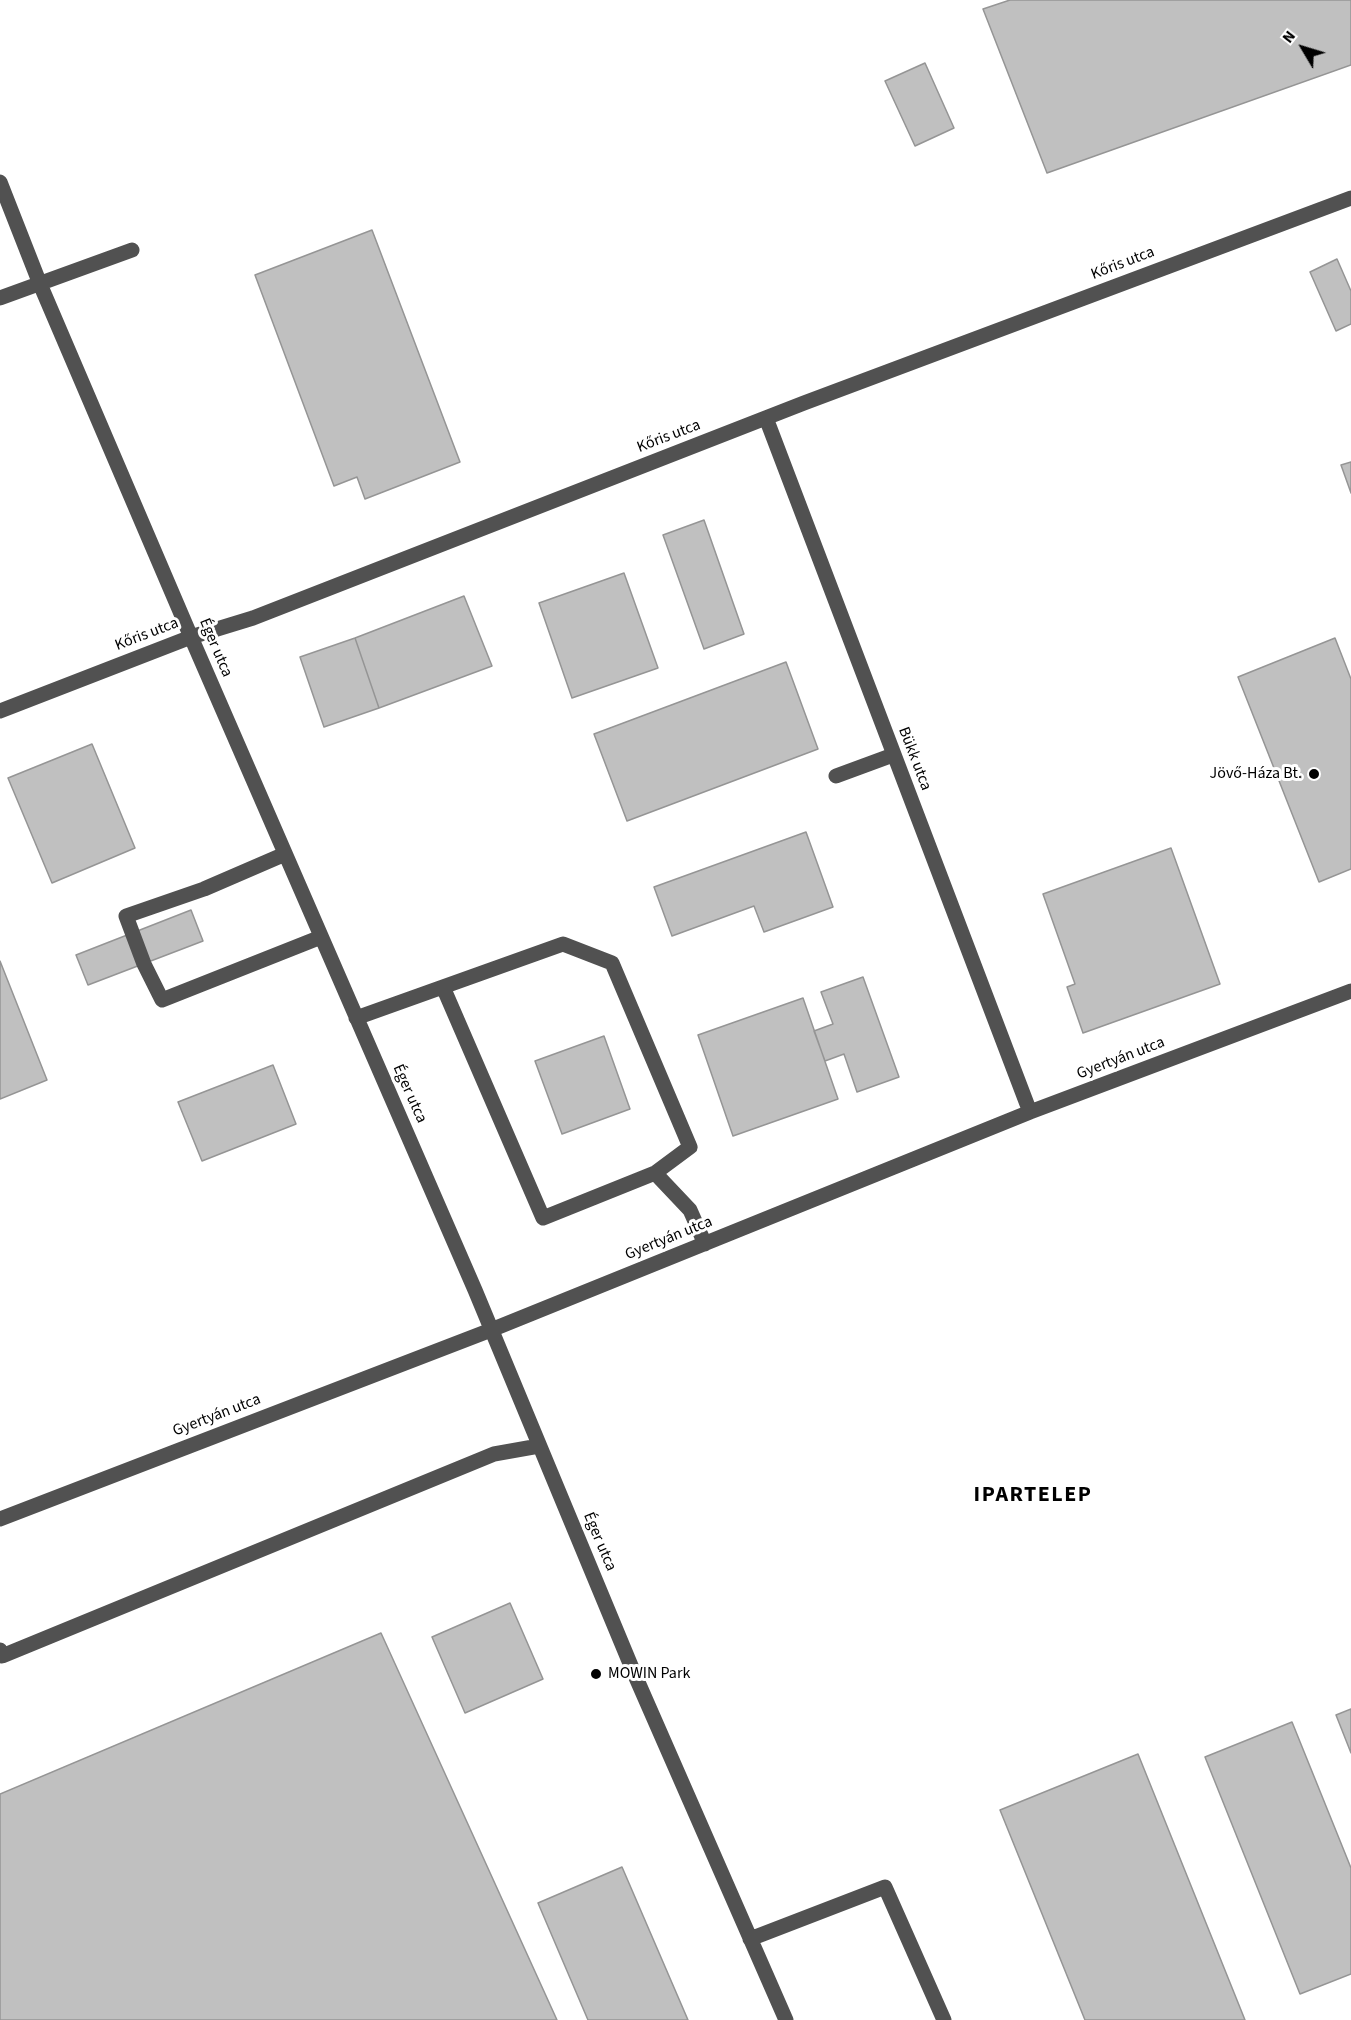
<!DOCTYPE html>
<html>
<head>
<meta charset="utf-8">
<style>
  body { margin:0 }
  #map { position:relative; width:1351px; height:2020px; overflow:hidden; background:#fff; font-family:"Source Sans 3",sans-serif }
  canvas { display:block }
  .north { position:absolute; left:1273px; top:18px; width:60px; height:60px; -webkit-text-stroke:4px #fff; paint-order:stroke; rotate:308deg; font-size:16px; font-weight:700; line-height:24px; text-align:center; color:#000 }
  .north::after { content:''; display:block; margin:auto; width:21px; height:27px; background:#000; clip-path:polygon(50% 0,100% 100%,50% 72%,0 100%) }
</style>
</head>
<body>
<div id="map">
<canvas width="1351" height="2020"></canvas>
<div class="north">N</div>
</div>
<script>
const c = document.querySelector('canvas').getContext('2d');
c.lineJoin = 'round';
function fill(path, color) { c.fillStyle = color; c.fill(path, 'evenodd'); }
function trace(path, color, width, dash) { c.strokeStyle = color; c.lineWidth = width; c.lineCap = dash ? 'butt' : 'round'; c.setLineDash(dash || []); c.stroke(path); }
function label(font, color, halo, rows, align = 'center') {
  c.font = font + ' "Source Sans 3",sans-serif'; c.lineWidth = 6; c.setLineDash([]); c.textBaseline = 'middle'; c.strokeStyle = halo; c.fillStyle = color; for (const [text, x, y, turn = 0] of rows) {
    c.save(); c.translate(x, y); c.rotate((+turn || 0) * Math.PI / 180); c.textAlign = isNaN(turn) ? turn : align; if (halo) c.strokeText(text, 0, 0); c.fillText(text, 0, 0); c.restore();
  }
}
const building = new Path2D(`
  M 1010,0 L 1351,0 L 1351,65 L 1047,173 L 983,9 Z
  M 925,63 L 954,128 L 915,146 L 885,81 Z
  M 372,230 L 460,462 L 365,499 L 357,477 L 334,486 L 255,275 Z
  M 1337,259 L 1351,291 L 1351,324 L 1336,331 L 1310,272 Z
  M 1351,462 L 1351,493 L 1341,465 Z
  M 704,520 L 744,634 L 704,649 L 663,535 Z
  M 624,573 L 658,668 L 572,698 L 539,603 Z
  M 464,596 L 492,666 L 379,708 L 355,638 Z
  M 355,638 L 379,708 L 324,727 L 300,657 Z
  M 1335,638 L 1351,679 L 1351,869 L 1319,882 L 1238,677 Z
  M 786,662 L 818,749 L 627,821 L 594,734 Z
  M 92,744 L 135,848 L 52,883 L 8,778 Z
  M 806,832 L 833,907 L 764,932 L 754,906 L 672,936 L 654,887 Z
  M 1171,848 L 1220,984 L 1083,1033 L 1067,987 L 1075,984 L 1043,894 Z
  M 191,910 L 203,941 L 88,985 L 76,955 Z
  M 0,961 L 47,1080 L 0,1099 Z
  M 863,977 L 899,1077 L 857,1092 L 844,1054 L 825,1061 L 814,1031 L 833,1024 L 821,992 Z
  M 803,998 L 838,1099 L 733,1136 L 698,1035 Z
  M 604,1036 L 630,1109 L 562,1134 L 535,1061 Z
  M 273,1065 L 296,1124 L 202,1161 L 178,1102 Z
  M 510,1603 L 543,1679 L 465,1713 L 432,1637 Z
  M 381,1633 L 557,2020 L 0,2020 L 0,1794 Z
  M 1351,1709 L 1351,1753 L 1336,1715 Z
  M 1292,1722 L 1351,1868 L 1351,1974 L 1300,1994 L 1205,1757 Z
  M 1138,1754 L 1245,2020 L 1085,2020 L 1000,1810 Z
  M 622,1867 L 688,2020 L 588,2020 L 538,1903 Z`);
fill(building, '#c0c0c0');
trace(building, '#959595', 1.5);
trace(new Path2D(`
  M 0,182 L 40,284 L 191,637 L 475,1290 L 634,1673 L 786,2020
  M 0,298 L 132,250
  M 766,418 L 1030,1112
  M 0,711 L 191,637 L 253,618 L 804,403 L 1351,198
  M 836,776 L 893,755
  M 285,854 L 204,889 L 126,916 L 144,964 L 162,1000 L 321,937
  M 443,987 L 543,1218 L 655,1173
  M 356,1018 L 563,944 L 612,963 L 690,1147 L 655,1173 L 690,1210 L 705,1244
  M 0,1519 L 491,1330 L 1030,1112 L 1351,991
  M 0,1650 L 2,1656 L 494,1454 L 539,1446
  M 750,1939 L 885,1887 L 944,2020`), '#515151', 15);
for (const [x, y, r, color] of [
  [1314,774,6,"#000"],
  [596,1674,6,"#000"]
]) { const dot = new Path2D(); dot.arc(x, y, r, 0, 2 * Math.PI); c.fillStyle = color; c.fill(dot); trace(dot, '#fff', 2); }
label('16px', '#000', '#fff', [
  ["Kőris utca",1123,264,-21],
  ["Kőris utca",669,437,-21],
  ["Kőris utca",147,635,-21],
  ["Éger utca",215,648,67],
  ["Bükk utca",914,759,69],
  ["Gyertyán utca",1121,1059,-21],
  ["Éger utca",409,1094,66],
  ["Gyertyán utca",669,1239,-22],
  ["Gyertyán utca",217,1416,-21],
  ["Éger utca",599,1542,67]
]);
label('16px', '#000', '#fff', [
  ["Jövő-Háza Bt.",1302,774],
  ["MOWIN Park",608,1674,"left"]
], 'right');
c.letterSpacing = '1.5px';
label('bold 22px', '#000', '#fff', [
  ["IPARTELEP",1033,1496]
]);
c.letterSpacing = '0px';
</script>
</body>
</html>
